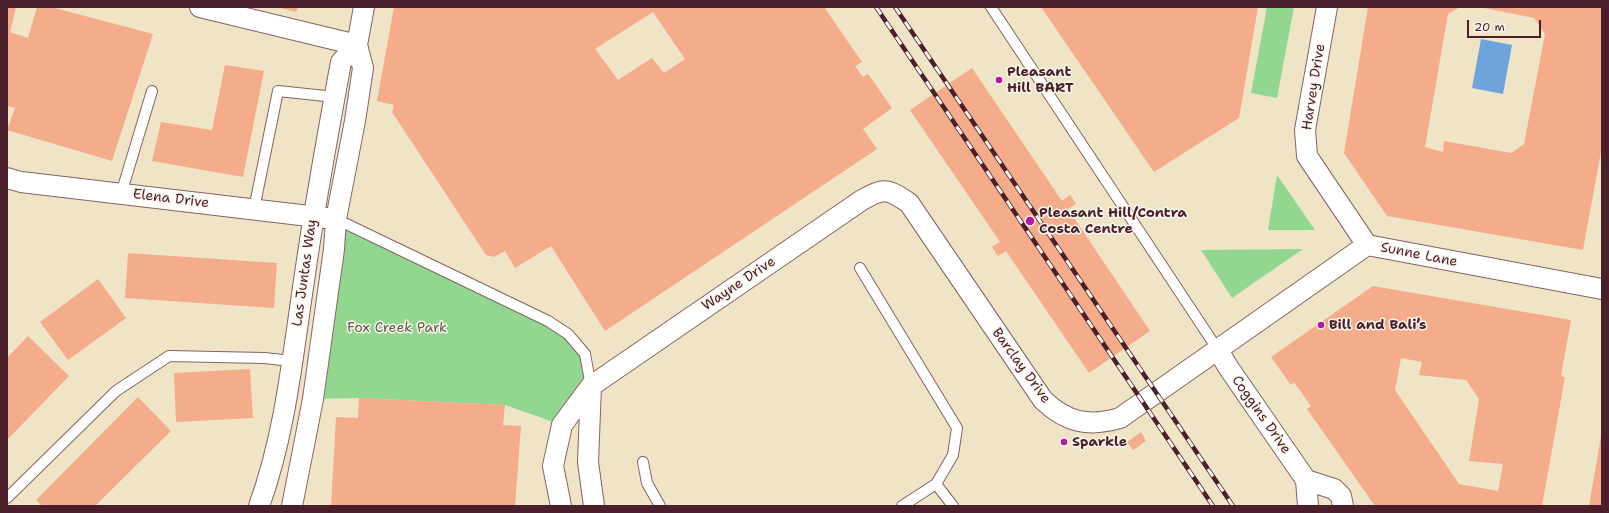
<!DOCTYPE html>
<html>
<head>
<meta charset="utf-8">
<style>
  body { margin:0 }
  #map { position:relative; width:1609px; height:513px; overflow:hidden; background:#f0e4c7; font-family:"Shantell Sans",sans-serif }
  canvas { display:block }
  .frame { position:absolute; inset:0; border:8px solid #4a1f2b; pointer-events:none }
  .scale { position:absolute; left:1467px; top:20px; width:74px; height:18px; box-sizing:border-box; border:2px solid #4a1f2b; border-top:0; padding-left:5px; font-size:12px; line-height:14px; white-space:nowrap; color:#4a1f2b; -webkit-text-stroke:3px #fbf7ec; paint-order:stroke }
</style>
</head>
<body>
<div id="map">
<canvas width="1609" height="513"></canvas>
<div class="frame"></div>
<div class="scale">20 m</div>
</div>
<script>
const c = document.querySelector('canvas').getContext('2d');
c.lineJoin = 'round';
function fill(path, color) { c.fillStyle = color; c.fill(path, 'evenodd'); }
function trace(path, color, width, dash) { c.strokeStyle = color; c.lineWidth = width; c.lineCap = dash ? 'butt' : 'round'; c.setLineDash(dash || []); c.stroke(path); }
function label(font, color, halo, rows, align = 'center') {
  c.font = font + ' "Shantell Sans",sans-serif'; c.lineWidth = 3; c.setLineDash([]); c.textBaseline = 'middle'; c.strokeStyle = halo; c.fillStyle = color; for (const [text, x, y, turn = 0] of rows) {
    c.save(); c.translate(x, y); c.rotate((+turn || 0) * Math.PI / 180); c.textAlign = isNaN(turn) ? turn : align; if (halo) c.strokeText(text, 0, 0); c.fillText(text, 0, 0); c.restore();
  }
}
fill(new Path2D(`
  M 1267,7 L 1294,7 L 1277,98 L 1251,93 Z
  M 1277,175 L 1315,230 L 1268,230 Z
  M 336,219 L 548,321 L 585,354 L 591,386 L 562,425 L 505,405 L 359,398 L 313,399 Z
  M 1303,249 L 1232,298 L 1201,250 Z`), '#92d78f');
fill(new Path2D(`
  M 1481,39 L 1512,45 L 1503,94 L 1472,88 Z`), '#6ea4dc');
fill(new Path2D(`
  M 7,7 L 16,7 L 10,32 L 28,38 L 37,7 L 51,7 L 153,34 L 112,161 L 7,130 L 15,108 L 7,106 Z
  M 277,7 L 298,7 L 296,12 Z
  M 394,7 L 824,7 L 862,62 L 855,66 L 863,77 L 868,74 L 892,108 L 863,129 L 877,149 L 605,331 L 551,246 L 515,268 L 505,251 L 494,257 L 486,255 L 392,112 L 394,105 L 377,101 ZM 653,12 L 685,59 L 664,73 L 652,58 L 618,80 L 595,49 Z
  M 1041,7 L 1258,7 L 1239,118 L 1154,172 Z
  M 1368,7 L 1460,7 L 1448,14 L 1425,147 L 1443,152 L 1444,141 L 1511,153 L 1524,144 L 1545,34 L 1534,18 L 1479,7 L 1602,7 L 1602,146 L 1583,250 L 1387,216 L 1344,153 Z
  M 225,65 L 264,71 L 243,177 L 152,161 L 161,122 L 212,130 Z
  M 972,68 L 1062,201 L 1070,195 L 1073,199 L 1076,204 L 1068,209 L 1150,331 L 1089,373 L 1006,251 L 998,256 L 992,247 L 1000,242 L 910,110 Z
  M 128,253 L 277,263 L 274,308 L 125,298 Z
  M 98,279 L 126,318 L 68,360 L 40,322 Z
  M 1373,286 L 1571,320 L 1561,376 L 1565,377 L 1542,506 L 1375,506 L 1307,409 L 1311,406 L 1294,382 L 1291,385 L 1271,357 ZM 1401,358 L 1422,362 L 1419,375 L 1466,380 L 1479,399 L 1469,461 L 1503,464 L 1498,491 L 1459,484 L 1395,390 Z
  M 28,336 L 69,376 L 7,440 L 7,358 Z
  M 250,369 L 253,418 L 176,422 L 174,373 Z
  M 138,397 L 171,431 L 95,506 L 42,506 L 36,500 Z
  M 359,398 L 505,405 L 503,425 L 521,426 L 515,506 L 331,506 L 336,417 L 358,418 Z
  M 1141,432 L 1146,441 L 1133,450 L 1127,442 Z
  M 1601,436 L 1602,506 L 1589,506 Z`), '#f4ac8a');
const lane = new Path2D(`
  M 991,7 L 1218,350
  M 121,194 L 152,91
  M 254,209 L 278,91 L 335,97
  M 336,219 L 548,321 L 568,334 L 585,354 L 591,386
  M 860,268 L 957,428 L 953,455 L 936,484 L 953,506
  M 643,462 L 647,483 L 660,506
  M 7,498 L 116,391 L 169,356 L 264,358 L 292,361
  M 902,506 L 936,484`);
const street = new Path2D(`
  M 200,7 L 357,45
  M 1327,7 L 1305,130 L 1307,156 L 1367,245
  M 7,178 L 21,182 L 326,218
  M 1218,350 L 1228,367 L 1306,480 L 1308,506
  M 591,386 L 588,462 L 594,506
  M 1306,480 L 1334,489 L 1341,496 L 1343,506
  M 259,506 C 286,432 293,352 305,274 C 315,203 328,133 341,62 L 357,45
  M 292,506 L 313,399 L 334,249 L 336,219 L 355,121 L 363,68 L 357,45 L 364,7
  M 561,506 L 553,466 L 562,425 L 591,386 L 862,200 C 885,187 888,189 909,203 L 1043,400 C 1067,423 1089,427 1120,418 L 1367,245 L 1602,289`);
trace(lane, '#846462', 12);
trace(street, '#846462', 22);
trace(lane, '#fff', 10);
trace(street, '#fff', 20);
const rail = new Path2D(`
  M 876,7 L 1213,506
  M 895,7 L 1233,506`);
trace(rail, '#4a1f2b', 4.5);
trace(rail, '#fbf7ec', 3, [9]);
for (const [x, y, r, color] of [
  [999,80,4,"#b5179e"],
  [1030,221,5,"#b5179e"],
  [1321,325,4,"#b5179e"],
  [1064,442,4,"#b5179e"]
]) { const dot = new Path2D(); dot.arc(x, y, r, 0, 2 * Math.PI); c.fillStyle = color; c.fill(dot); trace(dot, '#fbf7ec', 1.5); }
label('bold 14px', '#4a1f2b', '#fbf7ec', [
  ["Pleasant",1007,72],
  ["Hill BART",1007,88],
  ["Pleasant Hill/Contra",1039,213],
  ["Costa Centre",1039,229],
  ["Bill and Bali’s",1329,325],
  ["Sparkle",1072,442]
], 'left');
label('14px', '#4a1f2b', '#fbf7ec', [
  ["Harvey Drive",1314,87,-81],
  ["Elena Drive",171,199,7],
  ["Sunne Lane",1419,255,11],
  ["Las Juntas Way",305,273,-82],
  ["Wayne Drive",739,284,-34],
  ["Barclay Drive",1021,366,54],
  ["Coggins Drive",1261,415,55]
]);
label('14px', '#605649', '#fbf7ec', [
  ["Fox Creek Park",397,328]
]);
</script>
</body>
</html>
